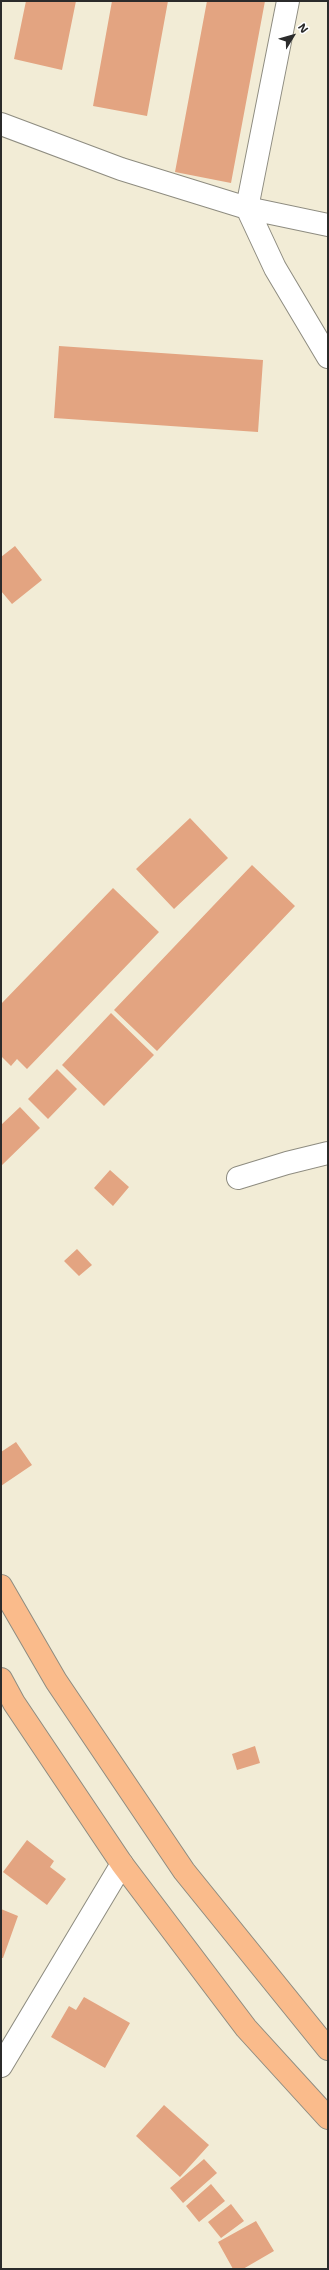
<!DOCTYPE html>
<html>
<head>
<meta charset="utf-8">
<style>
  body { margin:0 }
  #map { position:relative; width:329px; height:2270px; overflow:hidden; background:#f2ecd6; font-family:"Shantell Sans",sans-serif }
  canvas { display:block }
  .frame { position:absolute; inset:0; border:2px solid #2b2b2b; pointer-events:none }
  .north { position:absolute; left:273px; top:16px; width:40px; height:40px; -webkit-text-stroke:3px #fff; paint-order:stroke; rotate:53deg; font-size:11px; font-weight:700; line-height:16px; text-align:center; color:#2b2b2b }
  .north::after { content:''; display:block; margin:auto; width:14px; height:18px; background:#2b2b2b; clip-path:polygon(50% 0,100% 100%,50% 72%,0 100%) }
</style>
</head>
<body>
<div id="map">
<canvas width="329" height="2270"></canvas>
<div class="frame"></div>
<div class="north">N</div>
</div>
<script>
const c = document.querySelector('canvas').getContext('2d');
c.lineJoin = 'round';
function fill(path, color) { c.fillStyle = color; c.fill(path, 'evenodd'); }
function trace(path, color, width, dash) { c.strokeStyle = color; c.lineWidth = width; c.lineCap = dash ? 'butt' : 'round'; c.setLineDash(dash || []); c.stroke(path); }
fill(new Path2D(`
  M 26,1 L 76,1 L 62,70 L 14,59 Z
  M 112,1 L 168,1 L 147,116 L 93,106 Z
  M 207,1 L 265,1 L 231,183 L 175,172 Z
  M 59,346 L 263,360 L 258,432 L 54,418 Z
  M 15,546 L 42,580 L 12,604 L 1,591 L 1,557 Z
  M 190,818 L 228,858 L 174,909 L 136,869 Z
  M 252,865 L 295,906 L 157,1051 L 114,1010 Z
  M 113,888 L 159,932 L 27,1069 L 17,1059 L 11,1066 L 1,1056 L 1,1004 Z
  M 111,1013 L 154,1055 L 104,1106 L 62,1065 Z
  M 57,1069 L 77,1089 L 48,1119 L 28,1099 Z
  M 20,1107 L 40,1128 L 1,1166 L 1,1125 Z
  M 110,1170 L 129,1187 L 113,1206 L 94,1188 Z
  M 77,1249 L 92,1265 L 79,1276 L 64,1261 Z
  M 16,1442 L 32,1465 L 1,1486 L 1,1452 Z
  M 255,1746 L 260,1763 L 237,1770 L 232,1754 Z
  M 27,1840 L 54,1861 L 50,1867 L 66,1879 L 47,1905 L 3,1872 Z
  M 1,1909 L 18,1916 L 3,1958 L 1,1958 Z
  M 84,1997 L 130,2023 L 105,2068 L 51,2037 L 69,2006 L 76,2010 Z
  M 164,2105 L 209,2145 L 180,2177 L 136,2136 Z
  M 204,2159 L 217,2173 L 183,2203 L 170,2188 Z
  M 211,2184 L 225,2201 L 199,2222 L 186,2206 Z
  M 231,2204 L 244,2221 L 221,2238 L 208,2222 Z
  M 256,2221 L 274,2251 L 243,2269 L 233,2269 L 218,2242 Z`), '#e3a481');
const minor = new Path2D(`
  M 288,1 L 247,208 L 275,268 L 328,357
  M 1,124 L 121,169 L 247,208 L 328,225
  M 238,1178 L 287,1163 L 328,1153
  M 1,2066 L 122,1864`);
const trunk = new Path2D(`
  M 1,1586 L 56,1681 L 184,1871 L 328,2049
  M 1,1679 L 14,1703 L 122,1864 L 246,2028 L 328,2118`);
trace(minor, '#8e8c80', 24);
trace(trunk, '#8e8c80', 24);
trace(minor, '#fff', 22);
trace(trunk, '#fabb8b', 22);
</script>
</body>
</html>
